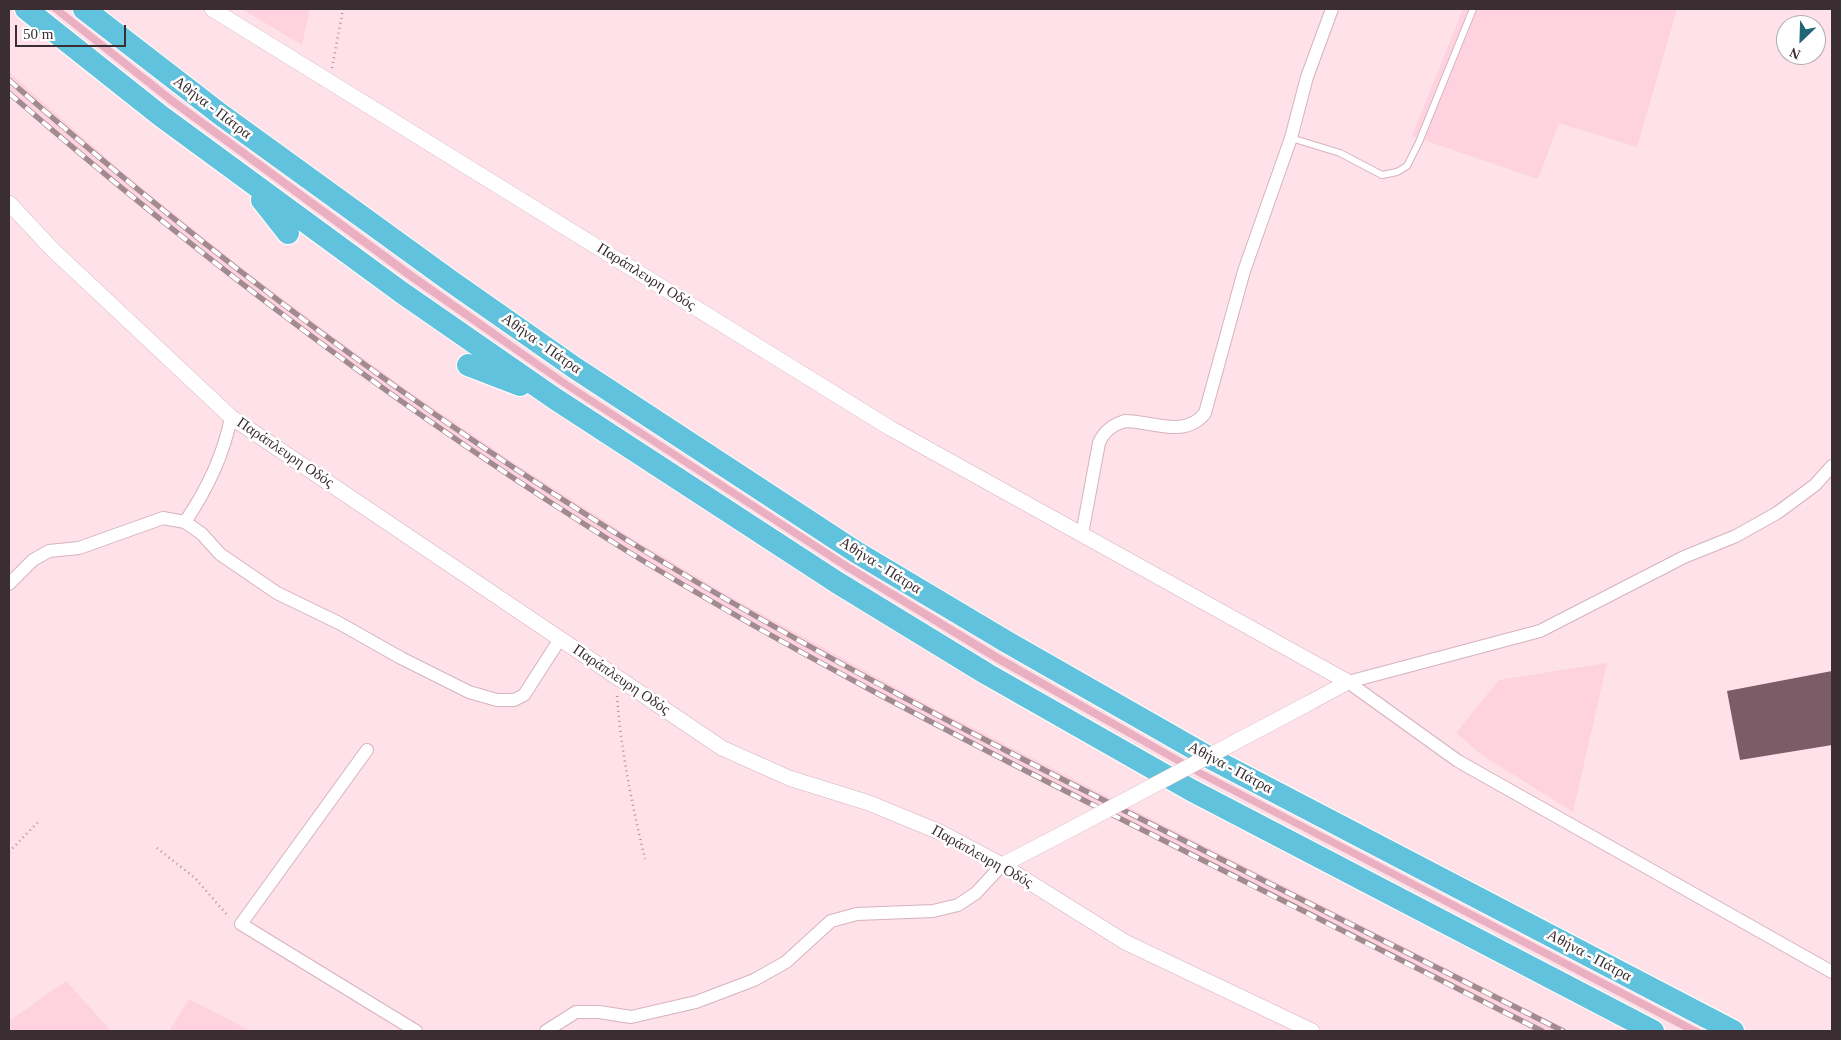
<!DOCTYPE html>
<html>
<head>
<meta charset="utf-8">
<style>
  body { margin:0 }
  #map { position:relative; width:1841px; height:1040px; overflow:hidden; background:#fee1e9; font-family:"Times New Roman",serif }
  canvas { display:block }
  .frame { position:absolute; inset:0; border:10px solid #3b2e32; pointer-events:none }
  .north { position:absolute; left:1776px; top:15px; width:50px; height:50px; box-sizing:border-box; background:#fff; border:1px solid #b1abad; border-radius:50%; rotate:204deg; font-size:14px; font-weight:700; line-height:20px; text-align:center; color:#3b2e32 }
  .north::after { content:''; display:block; margin:auto; width:18px; height:22px; background:#216677; clip-path:polygon(50% 0,100% 100%,50% 72%,0 100%) }
  .scale { position:absolute; left:15px; top:25px; width:111px; height:22px; box-sizing:border-box; border:2px solid #3b2e32; border-top:0; padding-left:6px; font-size:15px; line-height:18px; white-space:nowrap; color:#3b2e32; -webkit-text-stroke:4px #fff; paint-order:stroke }
</style>
</head>
<body>
<div id="map">
<canvas width="1841" height="1040"></canvas>
<div class="frame"></div>
<div class="north">N</div>
<div class="scale">50 m</div>
</div>
<script>
const c = document.querySelector('canvas').getContext('2d');
c.lineJoin = 'round';
function fill(path, color) { c.fillStyle = color; c.fill(path, 'evenodd'); }
function trace(path, color, width, dash) { c.strokeStyle = color; c.lineWidth = width; c.lineCap = dash ? 'butt' : 'round'; c.setLineDash(dash || []); c.stroke(path); }
function label(font, color, halo, rows, align = 'center') {
  c.font = font + ' "Times New Roman",serif'; c.lineWidth = 5; c.setLineDash([]); c.textBaseline = 'middle'; c.strokeStyle = halo; c.fillStyle = color; for (const [text, x, y, turn = 0] of rows) {
    c.save(); c.translate(x, y); c.rotate((+turn || 0) * Math.PI / 180); c.textAlign = isNaN(turn) ? turn : align; if (halo) c.strokeText(text, 0, 0); c.fillText(text, 0, 0); c.restore();
  }
}
fill(new Path2D(`
  M 242,9 L 310,9 L 302,45 Z
  M 1463,9 L 1677,9 L 1637,147 L 1559,123 L 1538,179 L 1412,136 Z
  M 9,72 L 122,172 L 238,265 L 335,338 L 410,392 L 517,465 L 635,540 L 736,600 L 939,711 L 1570,1031 L 1535,1031 L 1193,858 L 932,725 L 728,613 L 627,553 L 509,479 L 327,351 L 228,277 L 113,185 L 9,94 Z
  M 1607,663 L 1573,812 L 1482,755 L 1456,733 L 1499,680 Z
  M 66,981 L 111,1031 L 9,1031 L 9,1021 Z
  M 189,999 L 251,1031 L 169,1031 Z`), '#fed2df');
fill(new Path2D(`
  M 50,9 L 62,9 L 175,98 L 413,272 L 566,380 L 850,564 L 999,654 L 1202,770 L 1703,1031 L 1686,1031 L 1198,776 L 994,661 L 845,570 L 562,386 L 408,279 L 171,105 Z`), '#eaafc1');
fill(new Path2D(`
  M 1832,671 L 1832,745 L 1740,760 L 1727,691 Z`), '#7c5d67');
const service = new Path2D(`
  M 1291,138 L 1340,153 L 1382,175 L 1397,172 L 1407,166 L 1419,142 L 1473,9`);
const minor = new Path2D(`
  M 185,522 C 206,491 224,454 231,417
  M 1082,534 L 1099,443 C 1104,431 1112,425 1125,421 C 1152,421 1185,439 1205,413 L 1244,271 L 1291,138 L 1307,77 L 1332,9
  M 9,584 L 33,560 L 49,551 L 79,548 L 163,518 L 185,522 L 202,534 L 220,554 L 277,593 L 339,623 L 401,658 L 469,692 L 497,700 L 514,700 L 524,695 L 560,639
  M 1348,682 L 1458,761 L 1832,972
  M 1348,682 L 1540,631 L 1684,557 L 1736,536 L 1777,513 L 1815,485 L 1832,466
  M 367,750 L 241,924 L 416,1031
  M 546,1031 L 576,1012 L 599,1012 L 631,1017 L 696,1002 L 754,980 L 786,962 L 831,921 L 857,914 L 933,911 L 958,905 L 976,893 L 1002,865`);
const tertiary = new Path2D(`
  M 212,9 L 890,428 L 1348,682
  M 9,203 L 53,250 L 231,417 L 722,748 L 789,778 L 869,803 L 942,833 L 1002,865 L 1125,942 L 1312,1031
  M 1309,703 L 1348,682
  M 1002,865 L 1058,836`);
const motorway = new Path2D(`
  M 26,9 L 161,116 L 401,292 L 554,398 L 838,583 L 987,674 L 1191,790 L 1653,1031
  M 84,9 L 220,114 L 452,282 L 575,368 L 856,552 L 1007,642 L 1212,759 L 1733,1031
  M 262,200 L 288,233
  M 468,365 L 520,385`);
trace(service, '#d6b3be', 8);
trace(minor, '#d6b3be', 14);
trace(tertiary, '#d6b3be', 16);
trace(motorway, '#fff', 24);
trace(new Path2D(`
  M 332,68 L 343,9
  M 617,696 C 621,751 632,805 645,859
  M 157,848 L 195,878 L 229,917
  M 9,852 L 38,822`), '#aa949a', 2.5, [1, 4]);
trace(service, '#fff', 6);
trace(minor, '#fff', 12);
trace(tertiary, '#fff', 15);
trace(motorway, '#60c2dc', 22);
const rail = new Path2D(`
  M 9,80 C 205,252 413,409 635,545 C 813,654 999,748 1185,841 C 1311,904 1437,968 1563,1031
  M 9,93 C 203,261 408,415 627,551 C 787,649 954,735 1121,819 C 1261,890 1401,961 1542,1031`);
trace(rail, '#a18b91', 5.5);
trace(rail, '#fff', 4, [11]);
const tertiaryBridge = new Path2D(`
  M 1058,836 L 1309,703`);
trace(tertiaryBridge, '#d6b3be', 16, []);
trace(tertiaryBridge, '#fff', 15);
label('15px', '#3b2e32', '#fff', [
  ["Αθήνα - Πάτρα",212,108,37],
  ["Παράπλευρη Οδός",646,277,32],
  ["Αθήνα - Πάτρα",541,344,35],
  ["Παράπλευρη Οδός",285,453,34],
  ["Αθήνα - Πάτρα",880,566,32],
  ["Παράπλευρη Οδός",621,680,34],
  ["Αθήνα - Πάτρα",1230,768,28],
  ["Παράπλευρη Οδός",982,857,29],
  ["Αθήνα - Πάτρα",1589,956,28]
]);
</script>
</body>
</html>
